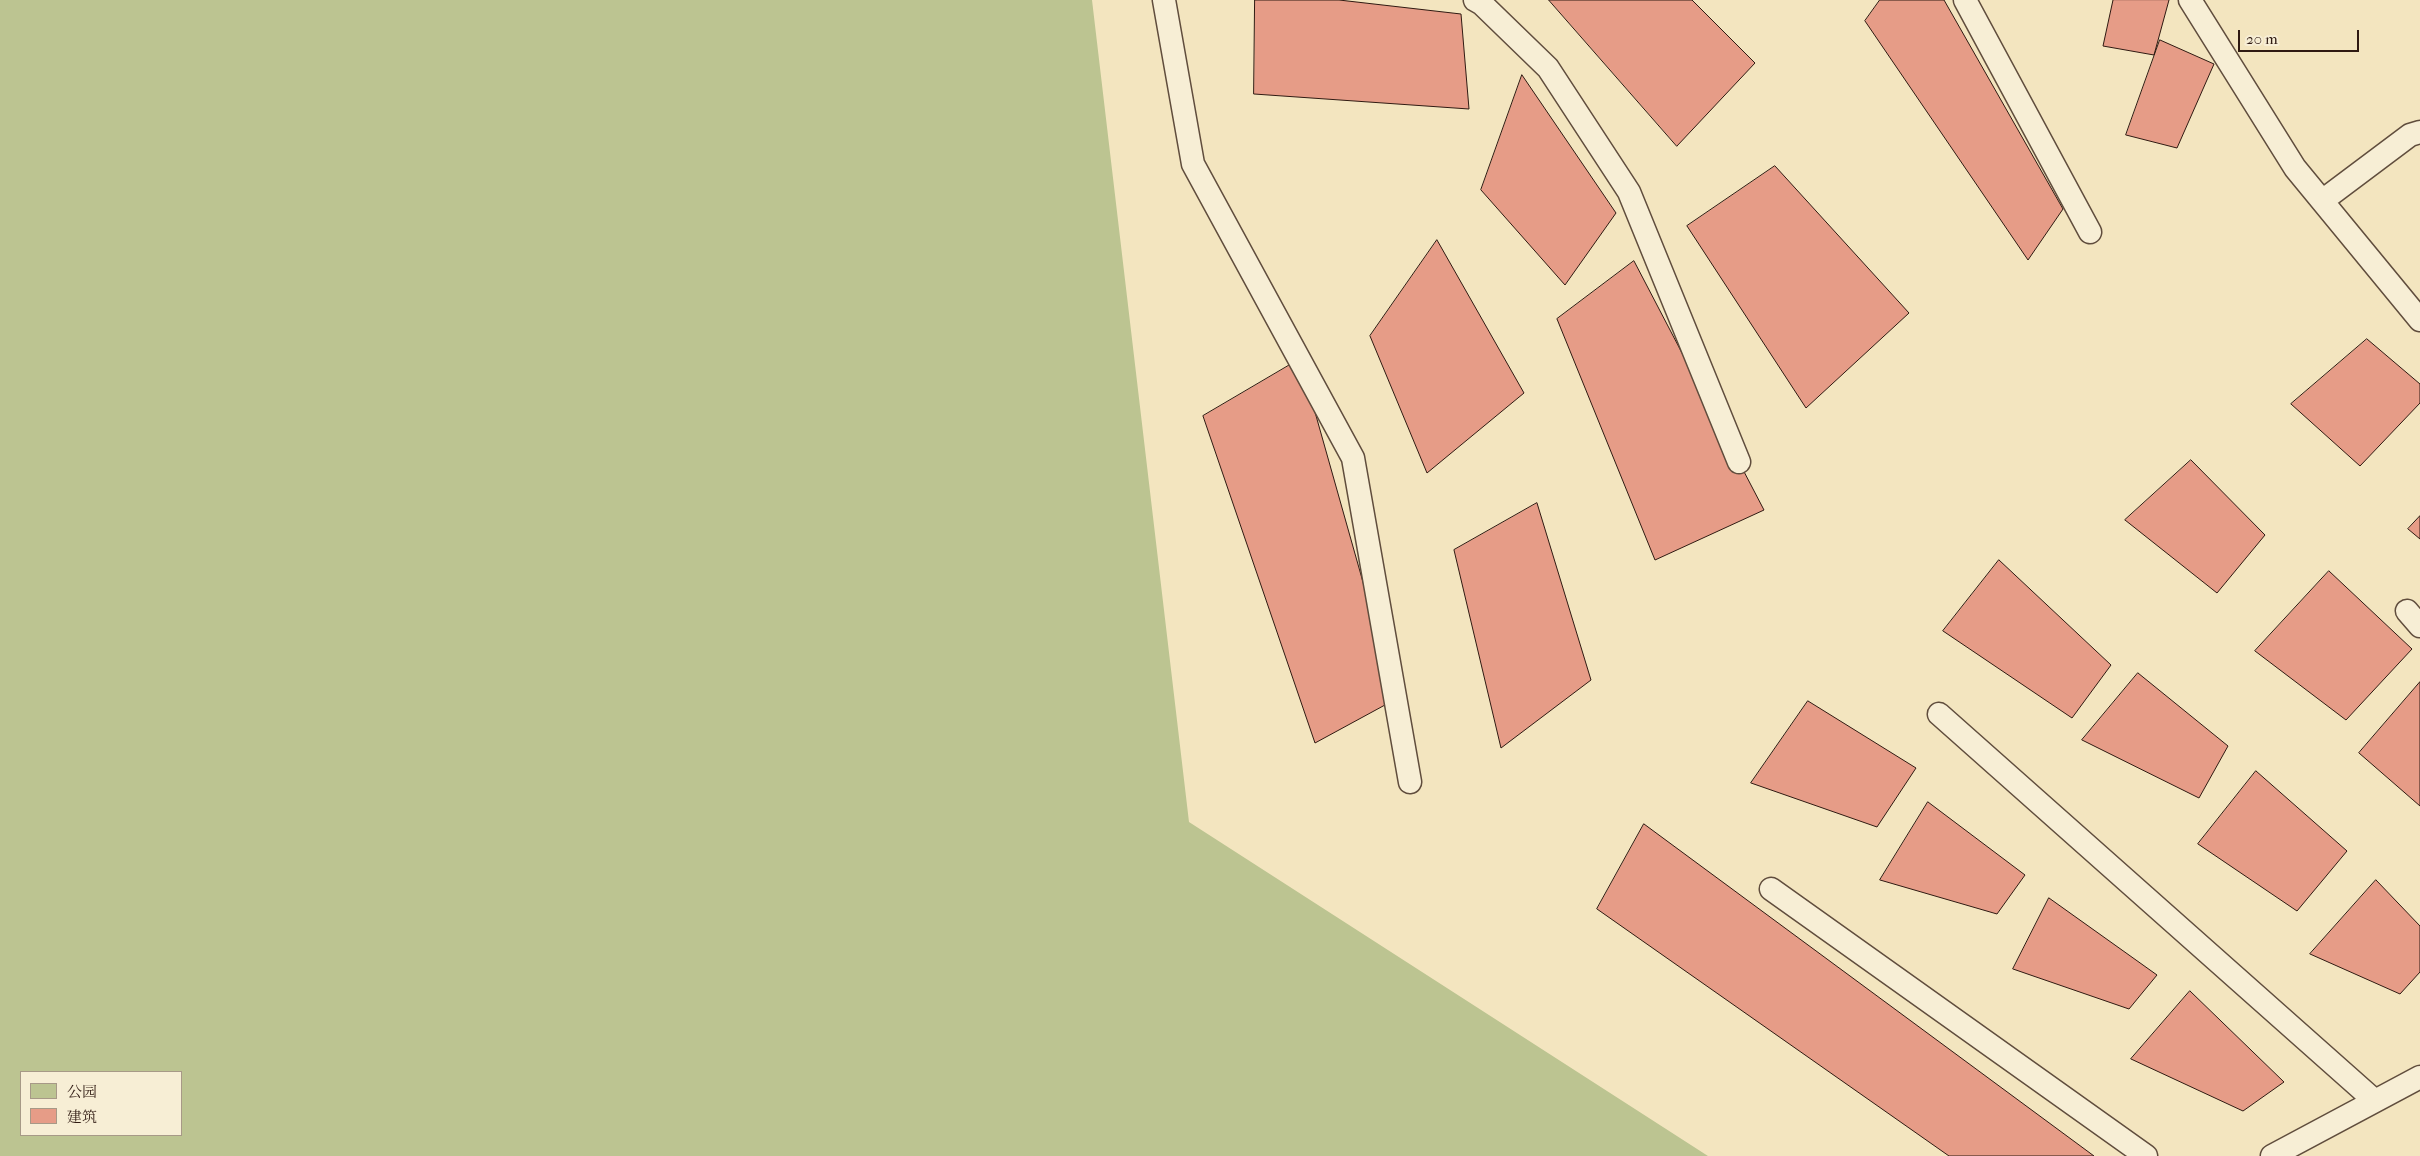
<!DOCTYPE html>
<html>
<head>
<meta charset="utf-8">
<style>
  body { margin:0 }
  #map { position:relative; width:2420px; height:1156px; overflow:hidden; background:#f3e5bf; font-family:"IM FELL French Canon","Noto Serif SC",serif }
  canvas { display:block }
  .legend { position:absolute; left:20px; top:1071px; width:162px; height:65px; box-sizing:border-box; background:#f7eed5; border:1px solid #a79987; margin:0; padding:6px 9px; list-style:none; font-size:15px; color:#2f1a12 }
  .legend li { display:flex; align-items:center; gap:10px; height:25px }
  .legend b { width:25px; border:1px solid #a79987 }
  .scale { position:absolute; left:2238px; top:30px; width:121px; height:22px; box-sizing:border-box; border:2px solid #2f1a12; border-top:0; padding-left:6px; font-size:15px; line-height:18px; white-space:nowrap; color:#2f1a12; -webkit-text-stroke:4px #f7eed5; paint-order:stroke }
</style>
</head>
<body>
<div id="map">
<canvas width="2420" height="1156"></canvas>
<ul class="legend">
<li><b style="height:14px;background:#bcc491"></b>公园</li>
<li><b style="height:14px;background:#e69c87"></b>建筑</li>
</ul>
<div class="scale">20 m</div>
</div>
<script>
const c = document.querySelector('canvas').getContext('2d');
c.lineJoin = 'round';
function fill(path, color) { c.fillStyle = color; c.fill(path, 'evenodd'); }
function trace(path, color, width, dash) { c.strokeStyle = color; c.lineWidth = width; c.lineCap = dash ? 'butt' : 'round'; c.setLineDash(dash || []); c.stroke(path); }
fill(new Path2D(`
  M 0,0 L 1092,0 L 1189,822 L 1708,1156 L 0,1156 ZM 21,1072 L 181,1072 L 181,1135 L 21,1135 Z`), '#bcc491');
const building = new Path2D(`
  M 1255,0 L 1339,0 L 1461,14 L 1469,109 L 1254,94 Z
  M 1549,0 L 1692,0 L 1755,63 L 1677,146 Z
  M 1880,0 L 1944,0 L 2063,209 L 2028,260 L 1865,21 Z
  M 2169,0 L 2154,55 L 2103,46 L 2113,0 Z
  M 2160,40 L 2214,64 L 2177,148 L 2126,135 Z
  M 1522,75 L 1616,213 L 1565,285 L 1481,190 Z
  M 1775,166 L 1909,313 L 1806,408 L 1687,226 Z
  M 1437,240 L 1524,393 L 1427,473 L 1370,336 Z
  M 1634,261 L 1764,510 L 1655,560 L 1557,319 Z
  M 2367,339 L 2420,384 L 2420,403 L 2360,466 L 2291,404 Z
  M 1300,359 L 1396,699 L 1315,743 L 1203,416 Z
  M 2191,460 L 2265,535 L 2217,593 L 2125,520 Z
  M 1537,503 L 1591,680 L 1501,748 L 1454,550 Z
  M 2420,516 L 2420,539 L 2408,529 Z
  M 1999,560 L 2111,665 L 2072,718 L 1943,631 Z
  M 2329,571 L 2412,649 L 2346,720 L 2255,651 Z
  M 2138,673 L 2228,746 L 2199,798 L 2082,740 Z
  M 2420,682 L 2420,806 L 2359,753 Z
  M 1808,701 L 1916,768 L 1877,827 L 1751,783 Z
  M 2256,771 L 2347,851 L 2297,911 L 2198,844 Z
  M 1928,802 L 2025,875 L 1997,914 L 1880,880 Z
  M 1644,824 L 2094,1156 L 1949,1156 L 1597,909 Z
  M 2376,880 L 2420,926 L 2420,972 L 2400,994 L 2310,954 Z
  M 2049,898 L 2157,975 L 2129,1009 L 2013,969 Z
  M 2190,991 L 2284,1082 L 2243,1111 L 2131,1059 Z`);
fill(building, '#e69c87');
trace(building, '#2f1a12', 1);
const service = new Path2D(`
  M 1164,0 L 1193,164 L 1353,458 L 1410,782
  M 1475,0 L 1482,4 L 1548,68 L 1629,192 L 1739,462
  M 1965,0 L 2090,232
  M 2190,0 L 2295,168 L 2420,320
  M 2322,201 L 2410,135 L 2420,132
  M 2407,611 L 2420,626
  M 1939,714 L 2375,1101
  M 1771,889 L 2146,1156
  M 2272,1156 L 2420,1077`);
trace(service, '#604d3d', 25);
trace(service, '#f7eed5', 22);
</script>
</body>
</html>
